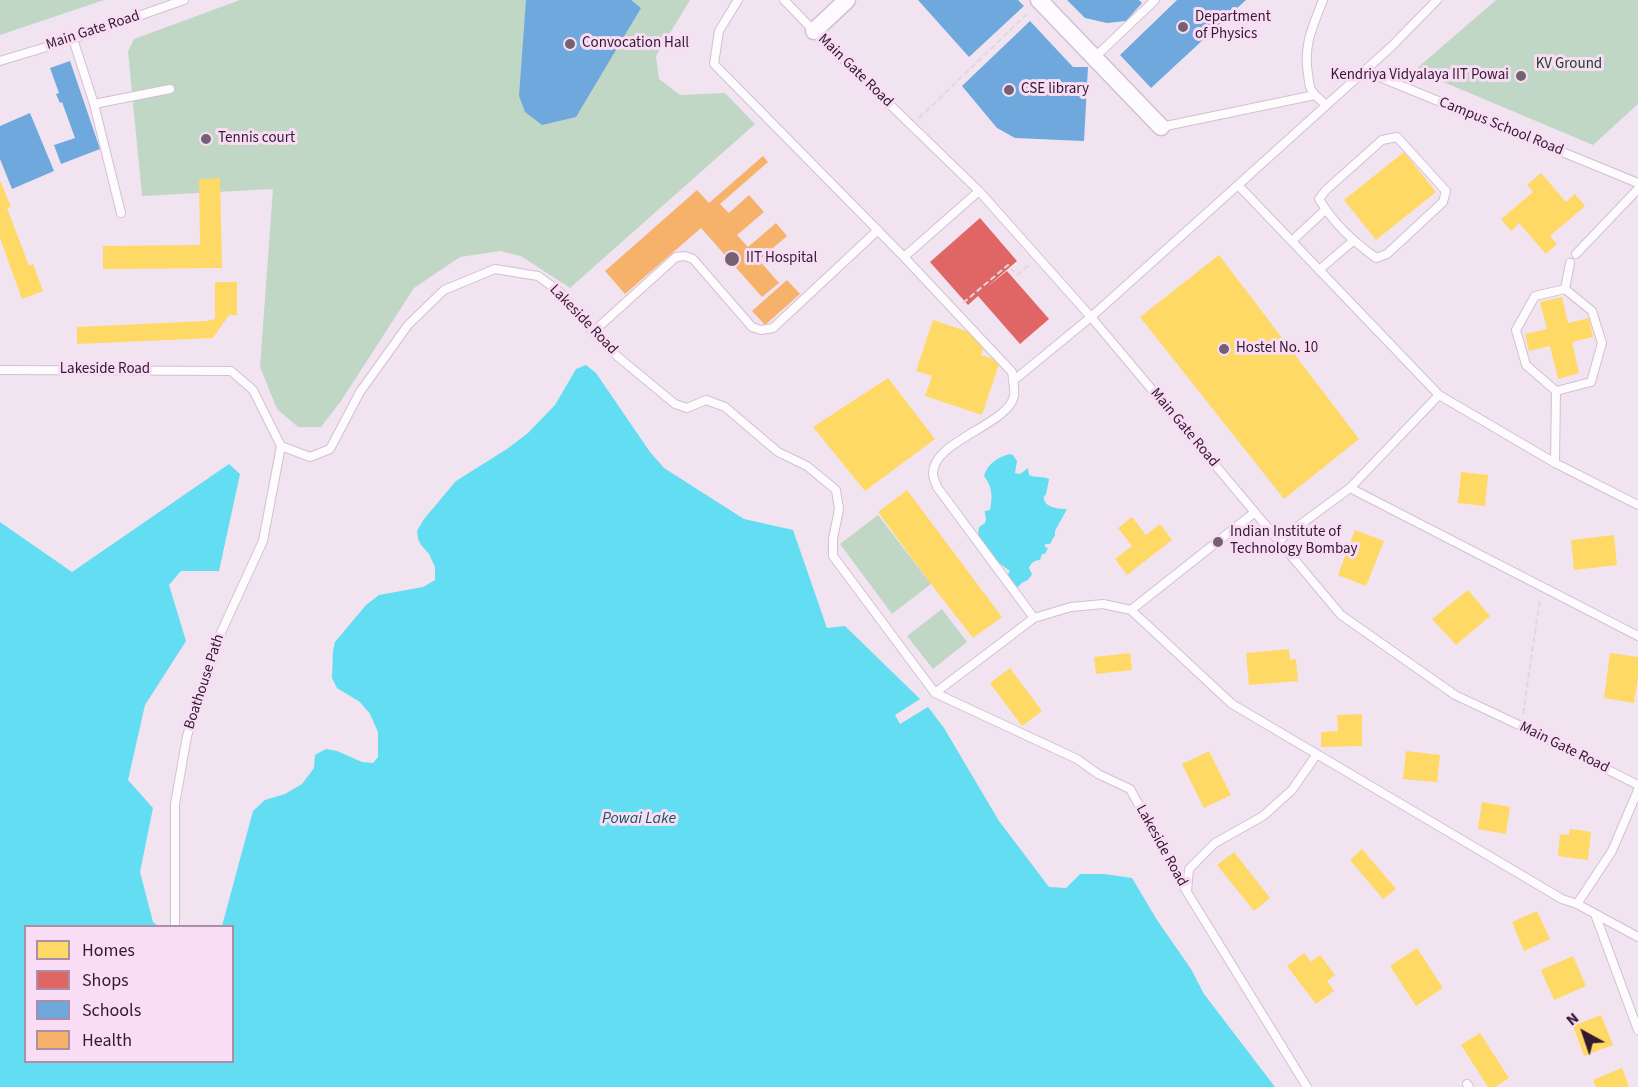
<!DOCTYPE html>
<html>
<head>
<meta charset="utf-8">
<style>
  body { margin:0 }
  #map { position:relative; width:1638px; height:1087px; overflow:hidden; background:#f2e3f0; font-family:"Source Sans 3",sans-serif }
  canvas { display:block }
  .legend { position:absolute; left:24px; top:925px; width:210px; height:138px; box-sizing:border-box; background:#f8ddf5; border:2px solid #a98fa7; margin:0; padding:8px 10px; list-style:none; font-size:18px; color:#331a31 }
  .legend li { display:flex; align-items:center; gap:12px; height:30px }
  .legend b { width:30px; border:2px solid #a98fa7 }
  .north { position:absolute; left:1554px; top:1003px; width:60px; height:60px; -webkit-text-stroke:4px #f8ddf5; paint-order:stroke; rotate:320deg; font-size:16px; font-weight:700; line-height:24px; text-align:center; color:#331a31 }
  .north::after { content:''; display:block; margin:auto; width:21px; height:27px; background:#331a31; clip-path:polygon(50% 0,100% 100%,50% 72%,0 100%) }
</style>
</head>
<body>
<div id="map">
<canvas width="1638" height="1087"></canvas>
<ul class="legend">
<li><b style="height:16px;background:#ffd966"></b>Homes</li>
<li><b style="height:16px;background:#e06666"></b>Shops</li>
<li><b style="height:16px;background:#6fa8dc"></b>Schools</li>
<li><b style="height:16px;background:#f6b26b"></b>Health</li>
</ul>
<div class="north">N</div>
</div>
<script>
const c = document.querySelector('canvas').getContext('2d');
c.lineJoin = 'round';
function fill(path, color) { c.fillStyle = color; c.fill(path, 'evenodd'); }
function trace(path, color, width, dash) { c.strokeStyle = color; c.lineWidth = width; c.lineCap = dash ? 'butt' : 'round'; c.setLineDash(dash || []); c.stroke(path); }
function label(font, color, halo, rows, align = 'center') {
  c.font = font + ' "Source Sans 3",sans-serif'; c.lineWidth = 6; c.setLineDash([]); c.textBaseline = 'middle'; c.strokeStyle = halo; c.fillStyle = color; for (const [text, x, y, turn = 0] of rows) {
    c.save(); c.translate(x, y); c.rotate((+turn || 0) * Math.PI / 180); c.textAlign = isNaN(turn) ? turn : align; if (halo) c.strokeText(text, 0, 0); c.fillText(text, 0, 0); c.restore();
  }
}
fill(new Path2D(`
  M 0,0 L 104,0 L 0,35 Z
  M 240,0 L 690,0 L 656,56 L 659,79 L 680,95 L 725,93 L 755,124 L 570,288 L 521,256 L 500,251 L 460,257 L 414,288 L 341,401 L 321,427 L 298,427 L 277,409 L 260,367 L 273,189 L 142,196 L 128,51 L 134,39 Z
  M 1496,0 L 1638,0 L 1638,104 L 1593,145 L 1415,70 Z
  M 878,515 L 931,584 L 892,614 L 840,544 Z
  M 942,609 L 967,642 L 933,669 L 907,636 Z`), '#c1d7c5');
fill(new Path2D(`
  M 586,365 L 596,373 L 650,452 L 664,468 L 744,519 L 793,530 L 827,628 L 845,626 L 920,699 L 895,715 L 900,724 L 928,707 L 944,728 L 999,821 L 1049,887 L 1066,888 L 1080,874 L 1104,874 L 1132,878 L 1157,920 L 1191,969 L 1204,994 L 1275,1087 L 0,1087 L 0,522 L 72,572 L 229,464 L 240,474 L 219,571 L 181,571 L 169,585 L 186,641 L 145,705 L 128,780 L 153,808 L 140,872 L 153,922 L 158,926 L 26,926 L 26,1062 L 232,1062 L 232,926 L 222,926 L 253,811 L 265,800 L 285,794 L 302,784 L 314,768 L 315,755 L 326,749 L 337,751 L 362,762 L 373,763 L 378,757 L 378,732 L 370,714 L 360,702 L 337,688 L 332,678 L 333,651 L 335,642 L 366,605 L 379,595 L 423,587 L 435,580 L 435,567 L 429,554 L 421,545 L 418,539 L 417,531 L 424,519 L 456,481 L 507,449 L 528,433 L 555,405 L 576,369 Z
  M 1010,454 L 1013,455 L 1017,461 L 1015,473 L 1020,474 L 1028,468 L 1029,475 C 1036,478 1042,476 1049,479 C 1048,484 1047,490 1046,494 C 1045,496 1043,497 1044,499 C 1045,508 1060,509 1067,509 L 1055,531 L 1055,535 L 1050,544 L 1045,544 L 1045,547 L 1048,548 L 1045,554 L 1042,554 L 1040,560 C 1034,560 1031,563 1029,568 L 1032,574 C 1029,580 1027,580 1022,583 C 1020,584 1018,588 1015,590 L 1006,577 L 1010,571 C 1000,564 985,553 980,541 C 978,537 978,531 979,527 L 985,523 L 986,519 L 985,514 L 985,511 L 990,510 C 993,495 992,487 984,476 C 987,464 998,457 1010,454 Z`), '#62ddf1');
fill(new Path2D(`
  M 1404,152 L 1436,192 L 1376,240 L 1344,200 Z
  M 1541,173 L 1566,202 L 1575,194 L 1585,206 L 1550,236 L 1557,244 L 1546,254 L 1519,223 L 1511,231 L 1501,219 L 1533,192 L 1527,185 Z
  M 220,178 L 222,268 L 103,269 L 103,246 L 200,245 L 199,179 Z
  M 0,180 L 11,207 L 7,208 L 29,266 L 33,264 L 43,291 L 22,299 L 0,238 Z
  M 1219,255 L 1359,439 L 1284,499 L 1140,317 Z
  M 215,282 L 237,282 L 237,315 L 229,315 L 213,338 L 77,344 L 77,327 L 207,321 L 215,319 Z
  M 1562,297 L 1568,323 L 1589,318 L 1593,337 L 1572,342 L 1579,373 L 1558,379 L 1550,346 L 1529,351 L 1525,334 L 1547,329 L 1540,302 Z
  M 933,320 L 987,338 L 981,355 L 1000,361 L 982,415 L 925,396 L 932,376 L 916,371 Z
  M 888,378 L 935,439 L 865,491 L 813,427 Z
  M 1461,472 L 1488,475 L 1485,506 L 1458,503 Z
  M 907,490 L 1002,617 L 973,638 L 931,584 L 878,512 Z
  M 1132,517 L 1146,535 L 1160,524 L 1172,540 L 1127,575 L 1115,559 L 1132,546 L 1118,528 Z
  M 1355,530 L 1384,541 L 1366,586 L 1338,575 Z
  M 1614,535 L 1617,565 L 1574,570 L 1571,540 Z
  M 1468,590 L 1490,616 L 1456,645 L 1432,619 Z
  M 1289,649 L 1290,660 L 1296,659 L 1298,681 L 1249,685 L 1246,653 Z
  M 1130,653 L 1132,670 L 1096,674 L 1094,657 Z
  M 1610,653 L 1638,657 L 1638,678 L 1634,703 L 1604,698 Z
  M 1010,668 L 1042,711 L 1022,726 L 990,683 Z
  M 1362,714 L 1362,746 L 1321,747 L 1321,732 L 1338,731 L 1337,715 Z
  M 1209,751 L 1231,795 L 1204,808 L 1182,764 Z
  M 1406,751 L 1440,755 L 1437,782 L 1403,779 Z
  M 1482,802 L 1510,807 L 1506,834 L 1478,829 Z
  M 1570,829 L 1591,832 L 1588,860 L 1558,856 L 1560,834 L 1569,835 Z
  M 1362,849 L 1396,889 L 1383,899 L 1350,860 Z
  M 1234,852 L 1270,898 L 1254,911 L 1217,865 Z
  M 1537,911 L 1550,939 L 1524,951 L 1512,922 Z
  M 1417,948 L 1443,988 L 1416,1006 L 1390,966 Z
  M 1304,953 L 1311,962 L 1320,955 L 1335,975 L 1327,981 L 1334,991 L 1316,1004 L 1287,966 Z
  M 1573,956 L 1586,986 L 1554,1000 L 1541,970 Z
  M 1601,1015 L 1613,1045 L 1584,1056 L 1573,1026 Z
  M 1480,1033 L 1509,1078 L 1495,1087 L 1488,1087 L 1461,1045 Z
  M 1622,1068 L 1629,1087 L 1596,1087 L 1593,1080 Z`), '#ffd966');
fill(new Path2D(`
  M 980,218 L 1017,261 L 987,287 L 1007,271 L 1049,319 L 1020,344 L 978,296 L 968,305 L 930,262 Z`), '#e06666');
fill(new Path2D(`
  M 526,0 L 631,0 L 641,8 L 576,117 L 542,125 L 525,112 L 519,96 Z
  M 918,0 L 1018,0 L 1024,6 L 969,57 Z
  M 1067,0 L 1139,0 L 1142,3 L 1126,21 L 1107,23 L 1085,18 Z
  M 1177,0 L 1246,0 L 1151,88 L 1120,55 Z
  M 1030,21 L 1073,67 L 1088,67 L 1084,141 L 1015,138 L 997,128 L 962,86 Z
  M 70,61 L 100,149 L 61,164 L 54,145 L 75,138 L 62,102 L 60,103 L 56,94 L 59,93 L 50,68 Z
  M 30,113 L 54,171 L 12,189 L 0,159 L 0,126 Z`), '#6fa8dc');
fill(new Path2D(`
  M 763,156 L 768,162 L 720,204 L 729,213 L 749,195 L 764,212 L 737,235 L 748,247 L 776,223 L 787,236 L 759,260 L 779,283 L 762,297 L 701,228 L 625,294 L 605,271 L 697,190 L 709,203 Z
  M 787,280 L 800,294 L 765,325 L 752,311 Z`), '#f6b26b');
const lane = new Path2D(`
  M 738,0 L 719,31 L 714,64 L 904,257 L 1012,372 C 1013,379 1015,389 1014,396 C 1008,425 932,441 933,474 C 933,478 936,483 937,487 L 1034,618
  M 784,0 L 814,31 L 979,191 L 1091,317 L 1341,615 L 1455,695 L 1521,726 L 1638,785
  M 73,39 L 94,104 L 121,213
  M 1094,58 L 1155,0
  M 0,61 L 73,39 L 184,0
  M 1365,71 L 1638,183
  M 1315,95 C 1309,89 1309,82 1308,74 C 1303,45 1313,26 1323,0
  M 94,104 L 170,89
  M 1161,127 L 1315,95 L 1326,105
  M 1397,137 L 1446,191 L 1443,202 L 1387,254 L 1376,258 C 1353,241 1334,224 1319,199 L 1326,190 L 1382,140 Z
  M 1238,185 L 1439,395 L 1555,463 L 1638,505
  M 1292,241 L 1325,210
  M 1576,254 L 1638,189
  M 904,257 L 979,191
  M 1319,270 L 1353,241
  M 1565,289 L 1592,311 L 1602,343 L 1591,382 L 1556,391 L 1526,365 L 1516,330 L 1535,296 Z
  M 1565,289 L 1570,263
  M 593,332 L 676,257 L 685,256 L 693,259 L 752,327 L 761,330 L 773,328 L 878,230
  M 0,370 L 231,371 L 253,390 L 281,446 L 310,457 L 330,449 L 360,392 L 408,325 L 444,290 L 495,269 L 538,276 L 560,292 L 593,332 L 617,356 L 675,404 L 687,408 L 706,400 L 725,407 L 778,452 L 807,466 L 836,490 L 839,509 L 833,539 L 833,556 L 935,693 L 1077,759 L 1098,774 L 1130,789 L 1187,892 L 1307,1087
  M 1013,381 L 1091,317 L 1238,185 L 1392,46 L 1437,0
  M 1555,463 L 1556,391
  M 1350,488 L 1638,636
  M 1278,541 L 1350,488 L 1439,395
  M 1131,610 L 1232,704 L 1562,899 L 1577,904 L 1638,937
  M 935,693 L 1034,618 L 1071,607 L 1103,604 L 1131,610 L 1255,512
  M 1187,891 L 1189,869 L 1215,843 L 1263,816 L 1292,790 L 1317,754
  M 1577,904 L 1612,851 L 1638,790
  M 1595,914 L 1638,1030
  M 175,926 L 175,804 L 187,736 L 218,639 L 263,541 L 281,446
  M 1467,1084 L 1469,1087`);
const street = new Path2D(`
  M 1039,0 L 1161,127
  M 814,31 L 847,0`);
trace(lane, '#d3c0d1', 10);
trace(street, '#d3c0d1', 19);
trace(new Path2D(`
  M 919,118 L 1029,12
  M 963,303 L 1008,265 L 1017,275 L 1030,264
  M 1523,714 L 1540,598`), '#ded9dd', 2, [6, 3]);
trace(lane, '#fdfbfd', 8);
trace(street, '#fdfbfd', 16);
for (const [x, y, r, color] of [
  [1183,27,6,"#766074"],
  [570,44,6,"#766074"],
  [1521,76,6,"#766074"],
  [1009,90,6,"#766074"],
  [206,139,6,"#766074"],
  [732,259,8,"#766074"],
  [1224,349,6,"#766074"],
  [1218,542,6,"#766074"]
]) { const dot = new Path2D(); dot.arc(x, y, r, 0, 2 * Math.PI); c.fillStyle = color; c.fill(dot); trace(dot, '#f8ddf5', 2); }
label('15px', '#331a31', '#f8ddf5', [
  ["Department",1195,18],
  ["of Physics",1195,35],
  ["Convocation Hall",582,44],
  ["Kendriya Vidyalaya IIT Powai",1509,76,"right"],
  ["CSE library",1021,90],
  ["Tennis court",218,139],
  ["IIT Hospital",746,259],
  ["Hostel No. 10",1236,349],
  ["Indian Institute of",1230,533],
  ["Technology Bombay",1230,550]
], 'left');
label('15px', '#331a31', '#f8ddf5', [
  ["Main Gate Road",93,31,-18],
  ["Main Gate Road",855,71,44],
  ["Campus School Road",1501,127,22],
  ["Lakeside Road",583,320,46],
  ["Lakeside Road",105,370],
  ["Main Gate Road",1184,428,50],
  ["Boathouse Path",205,682,-72],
  ["Main Gate Road",1564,748,26],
  ["Lakeside Road",1161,846,61]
]);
label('15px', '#183e22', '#f8ddf5', [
  ["KV Ground",1569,65]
]);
label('italic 16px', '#135862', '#f8ddf5', [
  ["Powai Lake",639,819]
]);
</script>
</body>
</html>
